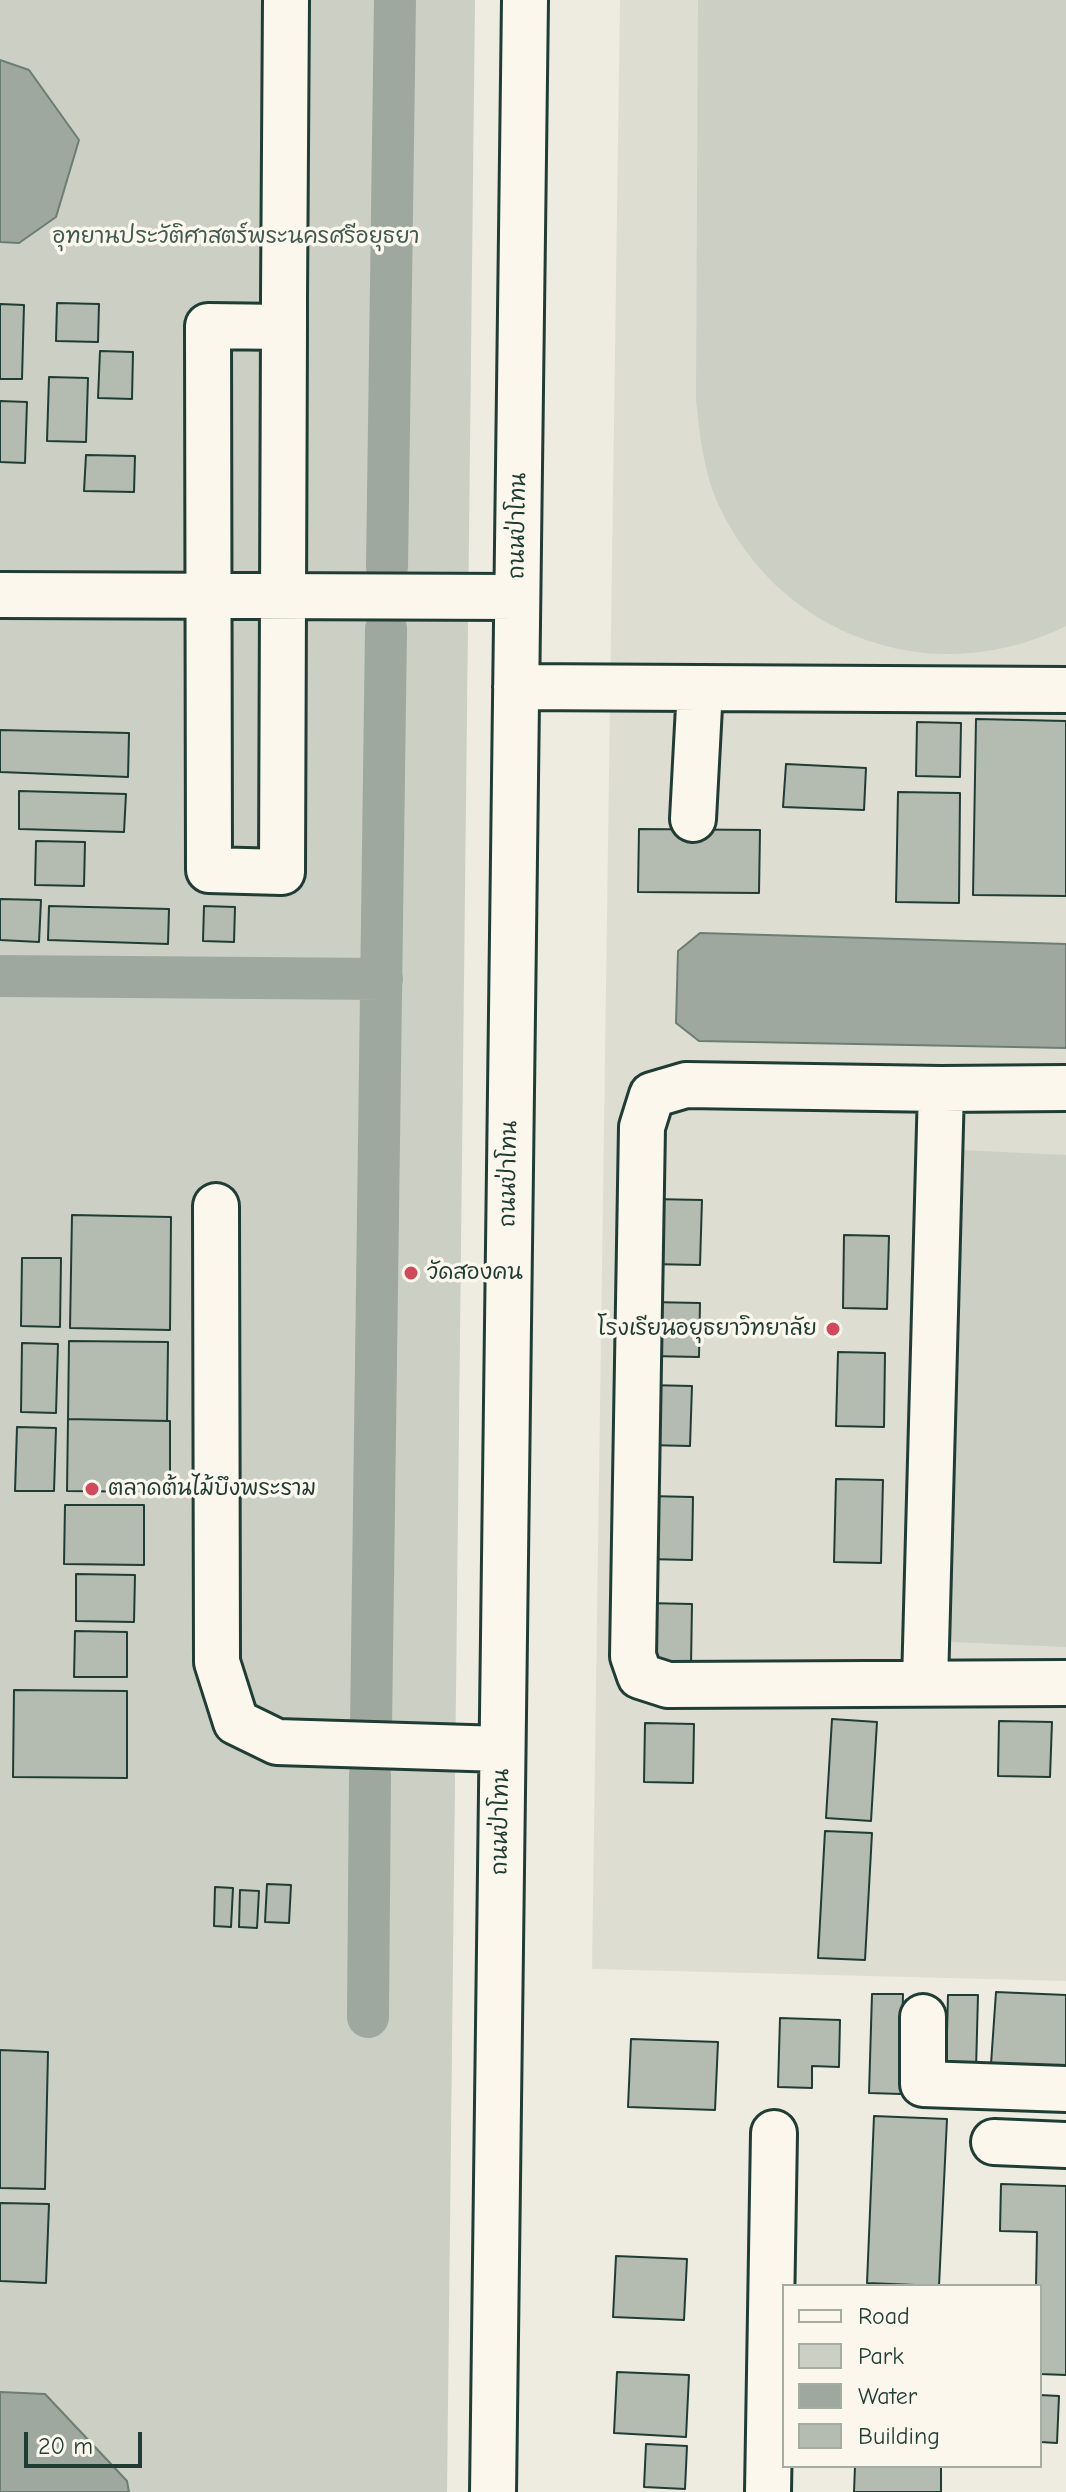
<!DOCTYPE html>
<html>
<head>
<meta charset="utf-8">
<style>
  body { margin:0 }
  #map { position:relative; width:1066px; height:2492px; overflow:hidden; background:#eeece1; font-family:"Comic Neue",sans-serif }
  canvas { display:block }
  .legend { position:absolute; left:782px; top:2284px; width:260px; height:184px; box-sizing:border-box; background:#fbf7ec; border:2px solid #a3ada2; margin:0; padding:10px 14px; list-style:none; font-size:24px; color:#1f3d34 }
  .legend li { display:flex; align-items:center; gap:16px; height:40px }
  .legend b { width:40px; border:2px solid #a3ada2 }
  .scale { position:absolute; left:24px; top:2432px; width:118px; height:36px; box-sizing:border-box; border:4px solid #1f3d34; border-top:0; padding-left:10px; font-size:24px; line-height:28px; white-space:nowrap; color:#1f3d34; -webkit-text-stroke:6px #fbf7ec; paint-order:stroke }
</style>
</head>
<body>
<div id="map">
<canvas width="1066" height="2492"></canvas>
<ul class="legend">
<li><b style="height:10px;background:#fbf7ec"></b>Road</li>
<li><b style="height:22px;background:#cbcfc4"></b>Park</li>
<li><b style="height:22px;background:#9fa89f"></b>Water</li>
<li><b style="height:22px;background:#b4bbb0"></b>Building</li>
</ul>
<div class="scale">20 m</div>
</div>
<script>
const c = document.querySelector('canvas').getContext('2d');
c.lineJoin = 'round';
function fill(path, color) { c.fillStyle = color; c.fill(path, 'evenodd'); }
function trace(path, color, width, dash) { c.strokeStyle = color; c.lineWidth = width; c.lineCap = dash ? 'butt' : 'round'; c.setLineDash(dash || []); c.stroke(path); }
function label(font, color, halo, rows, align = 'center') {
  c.font = font + ' "Comic Neue","Playpen Sans Thai",sans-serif'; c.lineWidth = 7; c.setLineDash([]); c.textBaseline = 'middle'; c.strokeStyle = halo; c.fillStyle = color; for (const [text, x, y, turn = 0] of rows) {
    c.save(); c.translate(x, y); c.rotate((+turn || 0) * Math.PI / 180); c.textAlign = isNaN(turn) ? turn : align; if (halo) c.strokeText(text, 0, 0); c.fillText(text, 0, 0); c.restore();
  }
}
fill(new Path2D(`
  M 620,0 L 1066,0 L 1066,1981 L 592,1969 Z`), '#ddddd2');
fill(new Path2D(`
  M 0,0 L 475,0 L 447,2492 L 0,2492 Z
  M 698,0 L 1066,0 L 1066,626 C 937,690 787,641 722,512 C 704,476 700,438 696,399 Z
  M 960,1150 L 1066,1155 L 1066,1647 L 953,1642 L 936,1626 Z`), '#cbcfc4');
const water = new Path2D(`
  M 0,60 L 29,70 L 79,140 L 56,217 L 19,243 L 0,242 Z
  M 700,933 L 1066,944 L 1066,1048 L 699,1041 L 676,1023 L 678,951 Z
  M 0,2392 L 45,2394 L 127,2481 L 129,2492 L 0,2492 Z`);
fill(water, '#9fa89f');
trace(water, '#6c7d74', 2);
trace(new Path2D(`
  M 387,567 L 395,0
  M 0,976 L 382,979
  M 371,1725 L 386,629
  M 368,2017 L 370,1775`), '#9fa89f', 42);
const building = new Path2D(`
  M 57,303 L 99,304 L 98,342 L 56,341 Z
  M 0,304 L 24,305 L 22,379 L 0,379 Z
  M 100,351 L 133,352 L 132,399 L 98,398 Z
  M 49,377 L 88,378 L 86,442 L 47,441 Z
  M 0,401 L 27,402 L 25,463 L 0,462 Z
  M 86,455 L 135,456 L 134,492 L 84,491 Z
  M 976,719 L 1066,721 L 1066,896 L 973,895 Z
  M 917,722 L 961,723 L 960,777 L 916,776 Z
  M 0,730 L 129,733 L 128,777 L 0,772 Z
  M 786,764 L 866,768 L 864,810 L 783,807 Z
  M 19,791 L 126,794 L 124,832 L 19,829 Z
  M 898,792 L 960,793 L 959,903 L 896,902 Z
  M 639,829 L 760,830 L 759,893 L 638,892 Z
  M 36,841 L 85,842 L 84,886 L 35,885 Z
  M 0,899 L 41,900 L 39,942 L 0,940 Z
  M 49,906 L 169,909 L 168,944 L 48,940 Z
  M 204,906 L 235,907 L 234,942 L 203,941 Z
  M 652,1199 L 702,1200 L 700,1265 L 650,1264 Z
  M 72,1215 L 171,1217 L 170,1330 L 70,1328 Z
  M 844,1235 L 889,1236 L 887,1309 L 843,1308 Z
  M 22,1258 L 61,1258 L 60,1327 L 21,1326 Z
  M 650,1302 L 700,1303 L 699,1357 L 649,1356 Z
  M 69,1341 L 168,1342 L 167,1421 L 68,1419 Z
  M 22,1343 L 58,1344 L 56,1413 L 21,1412 Z
  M 838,1352 L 885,1353 L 884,1427 L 836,1426 Z
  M 647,1385 L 692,1386 L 690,1446 L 646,1445 Z
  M 68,1419 L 170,1421 L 170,1492 L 67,1491 Z
  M 17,1427 L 56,1428 L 54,1491 L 15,1491 Z
  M 836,1479 L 883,1480 L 881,1563 L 834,1562 Z
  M 648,1496 L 693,1497 L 692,1560 L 646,1559 Z
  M 65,1505 L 144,1505 L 144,1565 L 64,1564 Z
  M 76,1574 L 135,1575 L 134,1622 L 76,1621 Z
  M 645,1603 L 692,1604 L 691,1666 L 644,1666 Z
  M 75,1631 L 127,1632 L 127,1677 L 74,1677 Z
  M 14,1690 L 127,1691 L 127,1778 L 13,1777 Z
  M 832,1719 L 877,1722 L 871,1821 L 826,1818 Z
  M 999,1721 L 1052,1722 L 1050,1777 L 998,1776 Z
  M 645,1723 L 694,1724 L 693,1783 L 644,1782 Z
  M 825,1831 L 872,1833 L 865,1960 L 818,1958 Z
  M 267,1884 L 291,1885 L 289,1923 L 265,1922 Z
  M 215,1887 L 233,1888 L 231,1927 L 214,1926 Z
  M 240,1890 L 259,1891 L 257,1928 L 239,1927 Z
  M 996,1992 L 1066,1995 L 1066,2066 L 991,2064 Z
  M 872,1994 L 903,1994 L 901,2094 L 869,2093 Z
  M 948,1995 L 978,1995 L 976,2070 L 946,2069 Z
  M 780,2018 L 840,2020 L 839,2067 L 812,2066 L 812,2088 L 778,2087 Z
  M 631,2039 L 718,2042 L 715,2110 L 628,2107 Z
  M 0,2050 L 48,2052 L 45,2189 L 0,2188 Z
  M 874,2116 L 947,2119 L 939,2286 L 867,2283 Z
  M 1001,2184 L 1066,2186 L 1066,2375 L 1040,2374 L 1040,2286 L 1036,2286 L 1037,2232 L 1000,2231 Z
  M 0,2203 L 49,2204 L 46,2283 L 0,2281 Z
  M 616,2256 L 687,2259 L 684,2320 L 613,2317 Z
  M 617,2372 L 689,2375 L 686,2437 L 614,2433 Z
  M 1040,2395 L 1059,2396 L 1057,2443 L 1040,2442 Z
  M 646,2444 L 687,2446 L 685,2489 L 644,2487 Z
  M 855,2466 L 941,2466 L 941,2492 L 854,2492 Z`);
fill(building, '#b4bbb0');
trace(building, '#1f3d34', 2);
const minor = new Path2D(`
  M 284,327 L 208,326 L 209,870 L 282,872 L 284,327 L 284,297 L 286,0
  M 0,595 L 517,597
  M 516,687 L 1066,690
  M 693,819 L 700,688
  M 1066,1088 L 941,1089 L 686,1085 L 652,1095 L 642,1127 L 633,1656 L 640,1676 L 668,1685 L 1066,1683
  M 216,1206 L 217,1662 L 236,1722 L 277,1742 L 502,1749
  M 925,1683 L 941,1089
  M 923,2017 L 923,2084 L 1066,2089
  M 994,2142 L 1066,2145
  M 493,2492 L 525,0
  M 768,2492 L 774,2133`);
trace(minor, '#1f3d34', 50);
trace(minor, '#fbf7ec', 44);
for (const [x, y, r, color] of [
  [411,1273,8,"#d1495b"],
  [833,1329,8,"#d1495b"],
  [92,1489,8,"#d1495b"]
]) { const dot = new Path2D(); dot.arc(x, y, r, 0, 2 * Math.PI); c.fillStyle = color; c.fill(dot); trace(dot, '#fbf7ec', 3); }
label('22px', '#415a51', '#fbf7ec', [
  ["อุทยานประวัติศาสตร์พระนครศรีอยุธยา",236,237]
]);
label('22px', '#1f3d34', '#fbf7ec', [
  ["ถนนป่าโทน",518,526,-89],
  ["ถนนป่าโทน",509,1174,-89],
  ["ถนนป่าโทน",501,1822,-89]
]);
label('22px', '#1f3d34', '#fbf7ec', [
  ["วัดสองคน",427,1273],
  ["โรงเรียนอยุธยาวิทยาลัย",817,1329,"right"],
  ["ตลาดต้นไม้บึงพระราม",108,1489]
], 'left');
</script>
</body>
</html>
